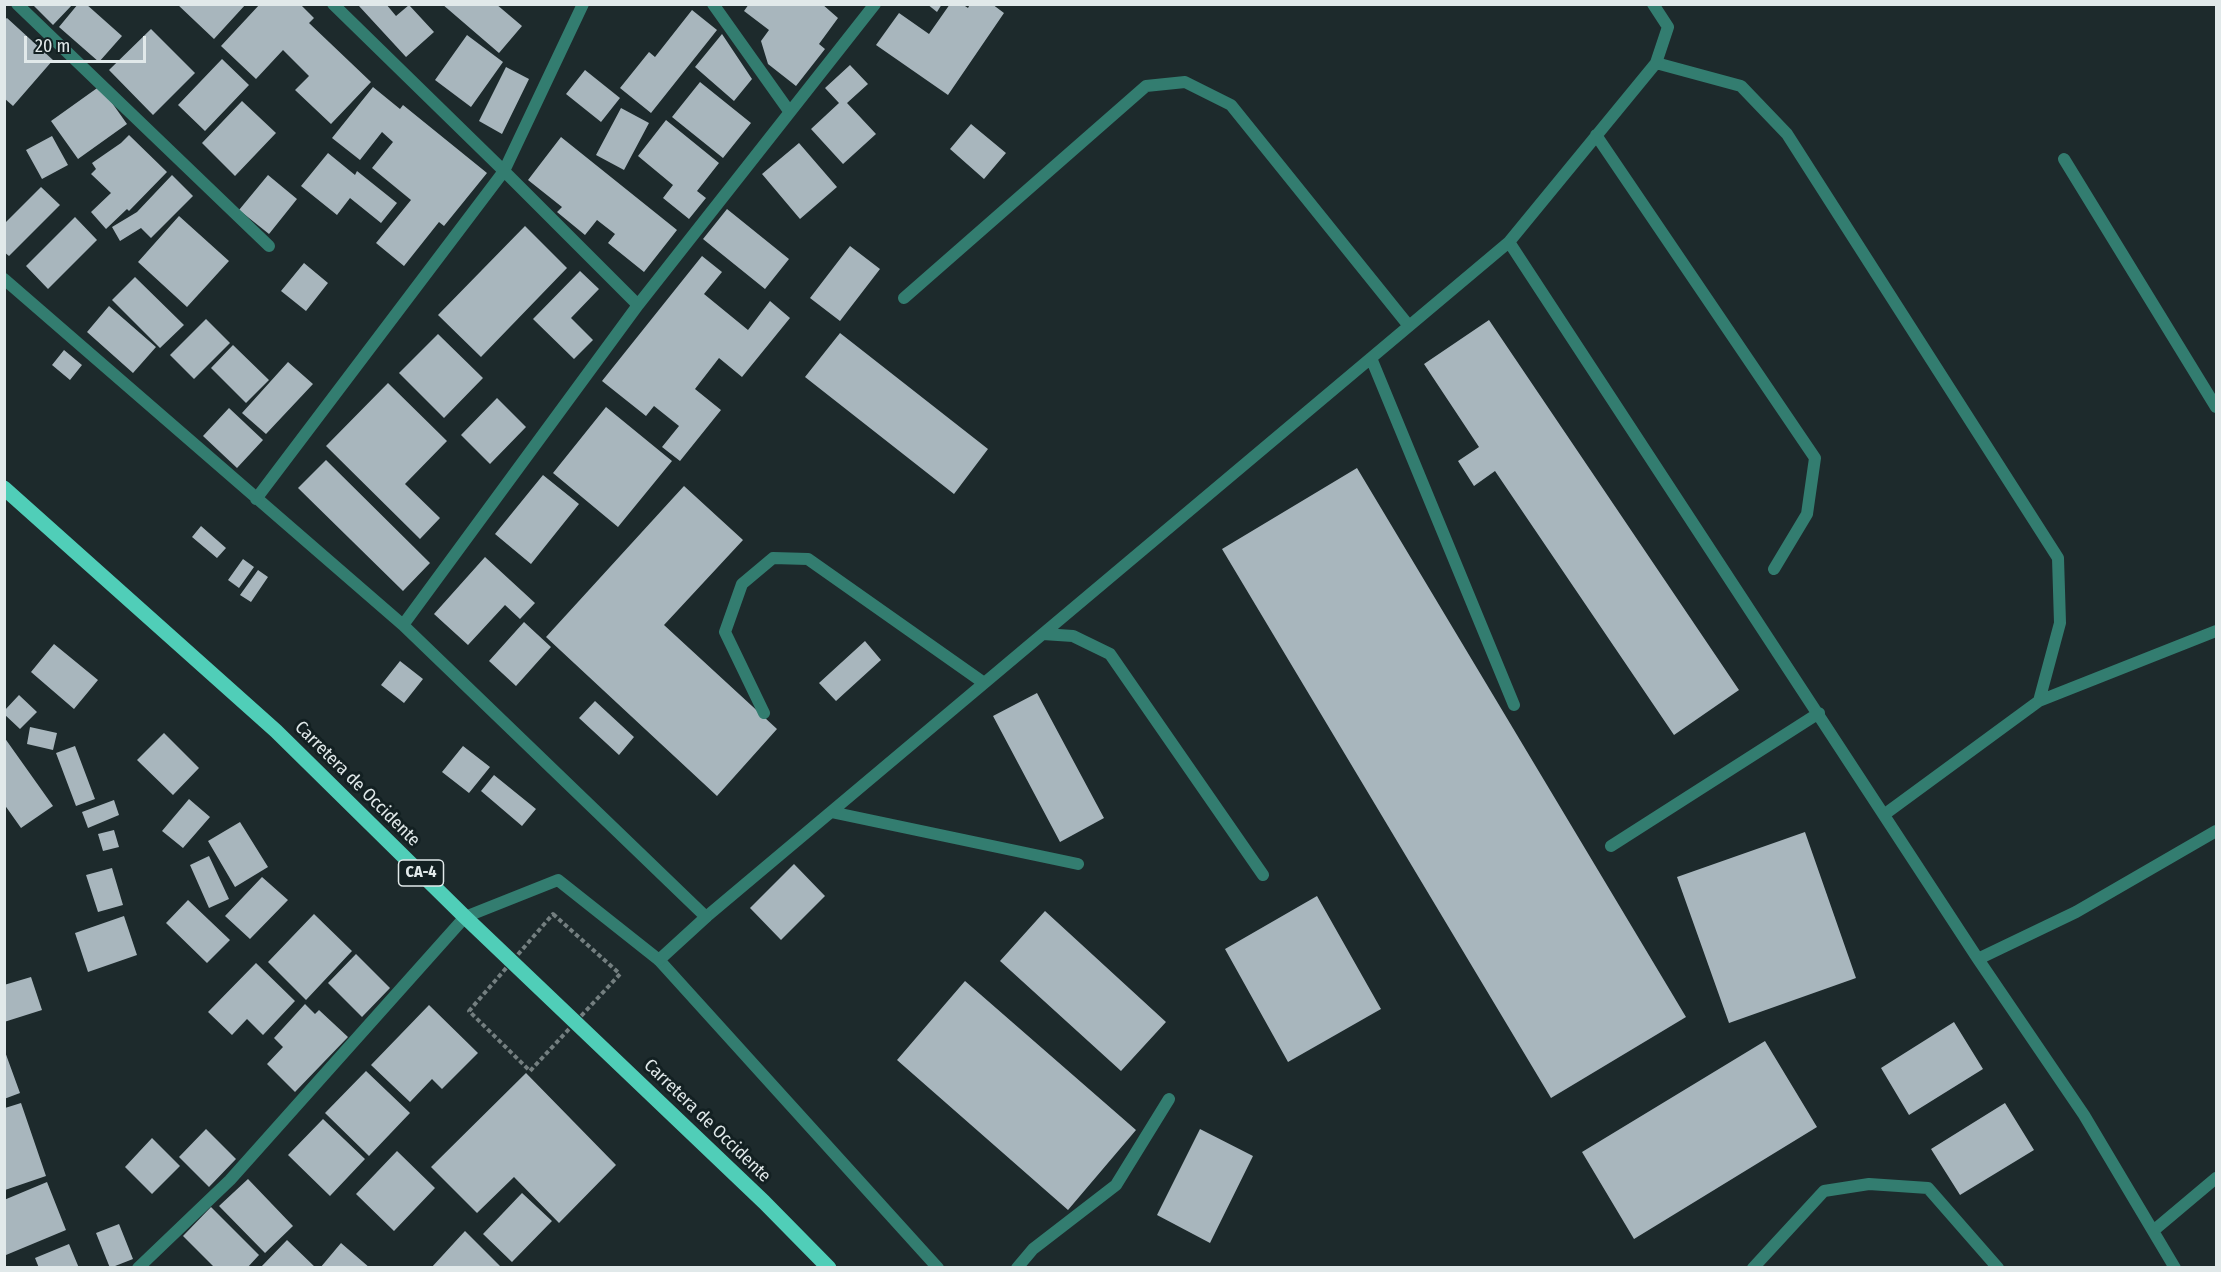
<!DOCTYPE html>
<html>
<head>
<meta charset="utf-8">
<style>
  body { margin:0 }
  #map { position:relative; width:2221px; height:1272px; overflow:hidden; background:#1d2a2c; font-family:"Fira Sans Condensed",sans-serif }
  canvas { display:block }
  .frame { position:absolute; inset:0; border:6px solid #e1e9ea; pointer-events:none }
  .scale { position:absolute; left:24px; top:36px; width:122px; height:27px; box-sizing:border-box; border:3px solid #e1e9ea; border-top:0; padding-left:8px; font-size:18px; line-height:21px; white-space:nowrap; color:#e1e9ea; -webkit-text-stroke:4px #132022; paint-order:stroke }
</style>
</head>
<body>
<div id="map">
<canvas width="2221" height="1272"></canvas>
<div class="frame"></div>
<div class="scale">20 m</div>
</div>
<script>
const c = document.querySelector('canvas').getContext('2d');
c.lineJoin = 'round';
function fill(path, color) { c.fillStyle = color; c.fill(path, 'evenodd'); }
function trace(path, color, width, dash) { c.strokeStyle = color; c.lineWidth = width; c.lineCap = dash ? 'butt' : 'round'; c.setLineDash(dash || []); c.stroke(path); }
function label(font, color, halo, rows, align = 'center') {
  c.font = font + ' "Fira Sans Condensed",sans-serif'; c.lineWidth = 6; c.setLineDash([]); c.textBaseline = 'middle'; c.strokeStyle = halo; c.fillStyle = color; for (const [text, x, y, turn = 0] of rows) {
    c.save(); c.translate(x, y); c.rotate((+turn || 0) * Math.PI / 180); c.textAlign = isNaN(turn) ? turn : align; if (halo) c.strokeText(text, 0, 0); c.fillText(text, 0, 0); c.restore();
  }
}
fill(new Path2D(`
  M 32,4 L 73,4 L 53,25 Z
  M 78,4 L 86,4 L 122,36 L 99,62 L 59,27 Z
  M 177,4 L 246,4 L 214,39 Z
  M 260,4 L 300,4 L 314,18 L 309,23 L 371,82 L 331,124 L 295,90 L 309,76 L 283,50 L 256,79 L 221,46 Z
  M 360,4 L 386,4 L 396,16 L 409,5 L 434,32 L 406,57 L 359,6 Z
  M 442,4 L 496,4 L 522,26 L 499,53 Z
  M 749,4 L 822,4 L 838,18 L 819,44 L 825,49 L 796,86 L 768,64 L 761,41 L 769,30 L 744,11 Z
  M 927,4 L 942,4 L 937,12 Z
  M 950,4 L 962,4 L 968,8 L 970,4 L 992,4 L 1004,13 L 948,95 L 876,45 L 899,13 L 929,34 Z
  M 692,10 L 717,30 L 651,113 L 620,88 L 649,52 L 655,57 Z
  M 7,18 L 53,60 L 13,106 L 4,98 L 4,20 Z
  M 151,29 L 195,73 L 153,115 L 109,70 Z
  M 722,34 L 752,79 L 734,101 L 695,67 Z
  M 467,35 L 503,62 L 471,107 L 435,80 Z
  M 222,59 L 249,85 L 205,131 L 178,105 Z
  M 850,65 L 868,84 L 847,103 L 876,134 L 843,164 L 811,129 L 839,103 L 825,88 Z
  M 506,67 L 529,79 L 502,134 L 479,121 Z
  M 585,70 L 620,98 L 601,122 L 566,94 Z
  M 700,82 L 751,123 L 723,158 L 672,117 Z
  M 100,86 L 127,124 L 78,159 L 51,121 Z
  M 373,87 L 400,109 L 403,105 L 487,173 L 444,226 L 439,222 L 404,266 L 376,243 L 411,200 L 372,168 L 393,142 L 382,132 L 360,160 L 332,138 Z
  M 242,101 L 276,133 L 235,176 L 202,143 Z
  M 621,108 L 649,123 L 624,170 L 596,155 Z
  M 666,120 L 719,163 L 697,191 L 706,198 L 689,219 L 663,198 L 673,185 L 638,156 Z
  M 971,124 L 1006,153 L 984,179 L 950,149 Z
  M 129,135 L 167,172 L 129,211 L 127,209 L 106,229 L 91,212 L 111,193 L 91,174 L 96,169 L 92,163 L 121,143 Z
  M 52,136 L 68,165 L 42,179 L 26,150 Z
  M 561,137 L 677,230 L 644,272 L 608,243 L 615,234 L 597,220 L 585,235 L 557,212 L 562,207 L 528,180 Z
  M 799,143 L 837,187 L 800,219 L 762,174 Z
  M 328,153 L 355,175 L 357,171 L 397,203 L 381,223 L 350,198 L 337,215 L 301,186 Z
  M 172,175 L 193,196 L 151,238 L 141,228 L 120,241 L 112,227 L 137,212 Z
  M 268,175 L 297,199 L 269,234 L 239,210 Z
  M 41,187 L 60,205 L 9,256 L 4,252 L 4,224 Z
  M 727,209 L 789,259 L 765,289 L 703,239 Z
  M 179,216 L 229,261 L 187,307 L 138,262 Z
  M 75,217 L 97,240 L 48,289 L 26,266 Z
  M 525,226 L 567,268 L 481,357 L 438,315 Z
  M 850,246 L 880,269 L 840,321 L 810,298 Z
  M 702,256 L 722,272 L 704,294 L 748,330 L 770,301 L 790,318 L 742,377 L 719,358 L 695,389 L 721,410 L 680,461 L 662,447 L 679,426 L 654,406 L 646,416 L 602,381 Z
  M 304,263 L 328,283 L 306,311 L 281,291 Z
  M 580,271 L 599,289 L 571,318 L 593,340 L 574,359 L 533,319 Z
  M 135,277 L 184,325 L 160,348 L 112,300 Z
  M 109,306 L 156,347 L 133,373 L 87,332 Z
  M 206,319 L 230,343 L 194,379 L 170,355 Z
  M 1489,320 L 1739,690 L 1674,735 L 1495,471 L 1474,486 L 1458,461 L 1479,447 L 1424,364 Z
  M 840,333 L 988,449 L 954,494 L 805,377 Z
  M 438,334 L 483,378 L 444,418 L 399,373 Z
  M 233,345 L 269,380 L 246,403 L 211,368 Z
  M 64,350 L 82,365 L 70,380 L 52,365 Z
  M 288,362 L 313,384 L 266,434 L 242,413 Z
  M 388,383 L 447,441 L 405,484 L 440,518 L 420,539 L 326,446 Z
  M 497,398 L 526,427 L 490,464 L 461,435 Z
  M 606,407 L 672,461 L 618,527 L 553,473 Z
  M 229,408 L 263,440 L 237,468 L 203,436 Z
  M 326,460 L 430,563 L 403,591 L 298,488 Z
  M 1357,468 L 1686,1017 L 1551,1098 L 1222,549 Z
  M 543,475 L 579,504 L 531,564 L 495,534 Z
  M 684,486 L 743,540 L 664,625 L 777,729 L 717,796 L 546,637 Z
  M 201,526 L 226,548 L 217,558 L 192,537 Z
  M 485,557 L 535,603 L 520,619 L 505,605 L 468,645 L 434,614 Z
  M 243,559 L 254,567 L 239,588 L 228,580 Z
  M 258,570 L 268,577 L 251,602 L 240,595 Z
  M 524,622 L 551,647 L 516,686 L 489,661 Z
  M 865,641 L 881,660 L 836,701 L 819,683 Z
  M 54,644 L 98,680 L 74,709 L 31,672 Z
  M 400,661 L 423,679 L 404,703 L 381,685 Z
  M 1037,693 L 1104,818 L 1060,842 L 993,716 Z
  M 19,695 L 37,712 L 20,729 L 4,714 L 4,711 Z
  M 595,701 L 634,737 L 619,755 L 579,718 Z
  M 30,727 L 57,733 L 53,750 L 27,744 Z
  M 164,733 L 199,768 L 173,795 L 137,760 Z
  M 4,737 L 53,806 L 21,828 L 4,804 Z
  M 75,746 L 95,799 L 76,806 L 56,753 Z
  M 463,746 L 490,767 L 469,793 L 442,772 Z
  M 494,775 L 536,809 L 522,826 L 481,791 Z
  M 189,799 L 210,817 L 183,848 L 162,831 Z
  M 114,800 L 119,815 L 88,828 L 82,812 Z
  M 240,822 L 268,867 L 235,887 L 208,841 Z
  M 114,830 L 119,847 L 103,851 L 98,834 Z
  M 1805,832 L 1856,978 L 1729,1023 L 1677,877 Z
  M 209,856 L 229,899 L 209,908 L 190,865 Z
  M 794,864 L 825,896 L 781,940 L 750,908 Z
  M 112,868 L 123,905 L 98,912 L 86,875 Z
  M 262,877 L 288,900 L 250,939 L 225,916 Z
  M 1317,896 L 1381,1009 L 1288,1062 L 1225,949 Z
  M 188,900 L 230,940 L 207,963 L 166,923 Z
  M 1045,911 L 1166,1022 L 1121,1071 L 1000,961 Z
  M 314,914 L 352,951 L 306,1000 L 268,962 Z
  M 124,916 L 137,955 L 88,972 L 75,933 Z
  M 356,954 L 390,988 L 362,1017 L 328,983 Z
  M 256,963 L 295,1001 L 263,1035 L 247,1019 L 232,1035 L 208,1012 Z
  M 31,977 L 42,1010 L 4,1022 L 4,985 Z
  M 965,981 L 1136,1130 L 1068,1210 L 897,1060 Z
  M 305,1004 L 315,1014 L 319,1010 L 348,1037 L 295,1092 L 267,1064 L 283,1047 L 274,1038 Z
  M 429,1005 L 478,1053 L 442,1089 L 432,1079 L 410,1102 L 371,1065 Z
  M 1954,1022 L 1983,1069 L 1909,1115 L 1881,1068 Z
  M 1765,1041 L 1817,1127 L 1634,1239 L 1582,1152 Z
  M 4,1049 L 20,1093 L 4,1099 Z
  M 366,1071 L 410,1113 L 369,1156 L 325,1113 Z
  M 526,1073 L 616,1165 L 559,1223 L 514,1177 L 477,1213 L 431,1167 Z
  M 21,1103 L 46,1176 L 5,1190 L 5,1108 Z
  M 2005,1103 L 2034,1150 L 1960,1195 L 1931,1149 Z
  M 323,1119 L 365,1159 L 330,1196 L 288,1155 Z
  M 206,1129 L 236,1159 L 209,1187 L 179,1157 Z
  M 1200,1129 L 1253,1156 L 1210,1243 L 1157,1215 Z
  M 152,1138 L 180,1166 L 152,1194 L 125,1167 Z
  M 397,1151 L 435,1188 L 394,1231 L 356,1194 Z
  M 248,1179 L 293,1226 L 265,1253 L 219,1206 Z
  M 47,1182 L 66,1230 L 6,1255 L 4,1200 Z
  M 522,1193 L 552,1221 L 512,1262 L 483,1234 Z
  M 211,1207 L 259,1255 L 247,1268 L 215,1268 L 183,1236 Z
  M 119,1224 L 133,1259 L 110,1268 L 96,1233 Z
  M 465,1231 L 502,1268 L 431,1268 Z
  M 287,1240 L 316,1268 L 260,1268 Z
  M 341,1243 L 370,1268 L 320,1268 Z
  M 69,1244 L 79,1268 L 39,1268 L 35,1258 Z`), '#a8b6bd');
trace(new Path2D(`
  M 553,914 L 620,974 L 530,1071 L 469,1011 Z`), '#747f80', 4, [4.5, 3]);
trace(new Path2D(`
  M 1656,63 L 1741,86 L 1787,134 L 2058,558 L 2060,623 L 2039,701 L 1885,814
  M 1596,135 L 1815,458 L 1807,514 L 1774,569
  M 2064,159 L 2216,407
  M 1509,242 L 1978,959 L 2084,1115 L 2175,1268
  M 904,298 L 1146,86 L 1185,82 L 1231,105 L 1409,326
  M 1371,358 L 1514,705
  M 1043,634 L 1073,636 L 1110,654 L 1263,875
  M 2039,701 L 2216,631
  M 764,713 L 725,632 L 742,584 L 773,558 L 808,559 L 984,683
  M 831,812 L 1078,864
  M 1611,846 L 1819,713
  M 706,917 L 1509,242 L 1656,63 L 1668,27 L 1653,4
  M 1978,959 L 2076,912 L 2216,831
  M 659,960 L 938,1268
  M 2153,1231 L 2216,1178
  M 1017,1268 L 1033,1249 L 1116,1185 L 1169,1099
  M 1753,1268 L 1824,1191 L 1869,1184 L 1928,1188 L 1998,1268`), '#337d70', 12);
trace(new Path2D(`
  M 17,4 L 269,246
  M 333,4 L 504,171 L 638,305
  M 713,4 L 789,111
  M 4,279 L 403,625 L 706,917 L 659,960 L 558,880 L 465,917 L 230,1180 L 138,1268
  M 256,499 L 504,171 L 583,4
  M 403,625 L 638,305 L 875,4`), '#337d70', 12);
trace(new Path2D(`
  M 4,488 L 276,731 L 465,917 L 764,1202 L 829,1268`), '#50ceb8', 15);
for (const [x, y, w] of [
  [421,873,45]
]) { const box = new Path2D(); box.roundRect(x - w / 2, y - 13, w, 26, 4.5); c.fillStyle = '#132022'; c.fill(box); trace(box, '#e1e9ea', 1.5); }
label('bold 16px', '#e1e9ea', null, [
  ["CA-4",421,873]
]);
label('18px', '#e1e9ea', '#132022', [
  ["Carretera de Occidente",357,784,45],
  ["Carretera de Occidente",707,1121,44]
]);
</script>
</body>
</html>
